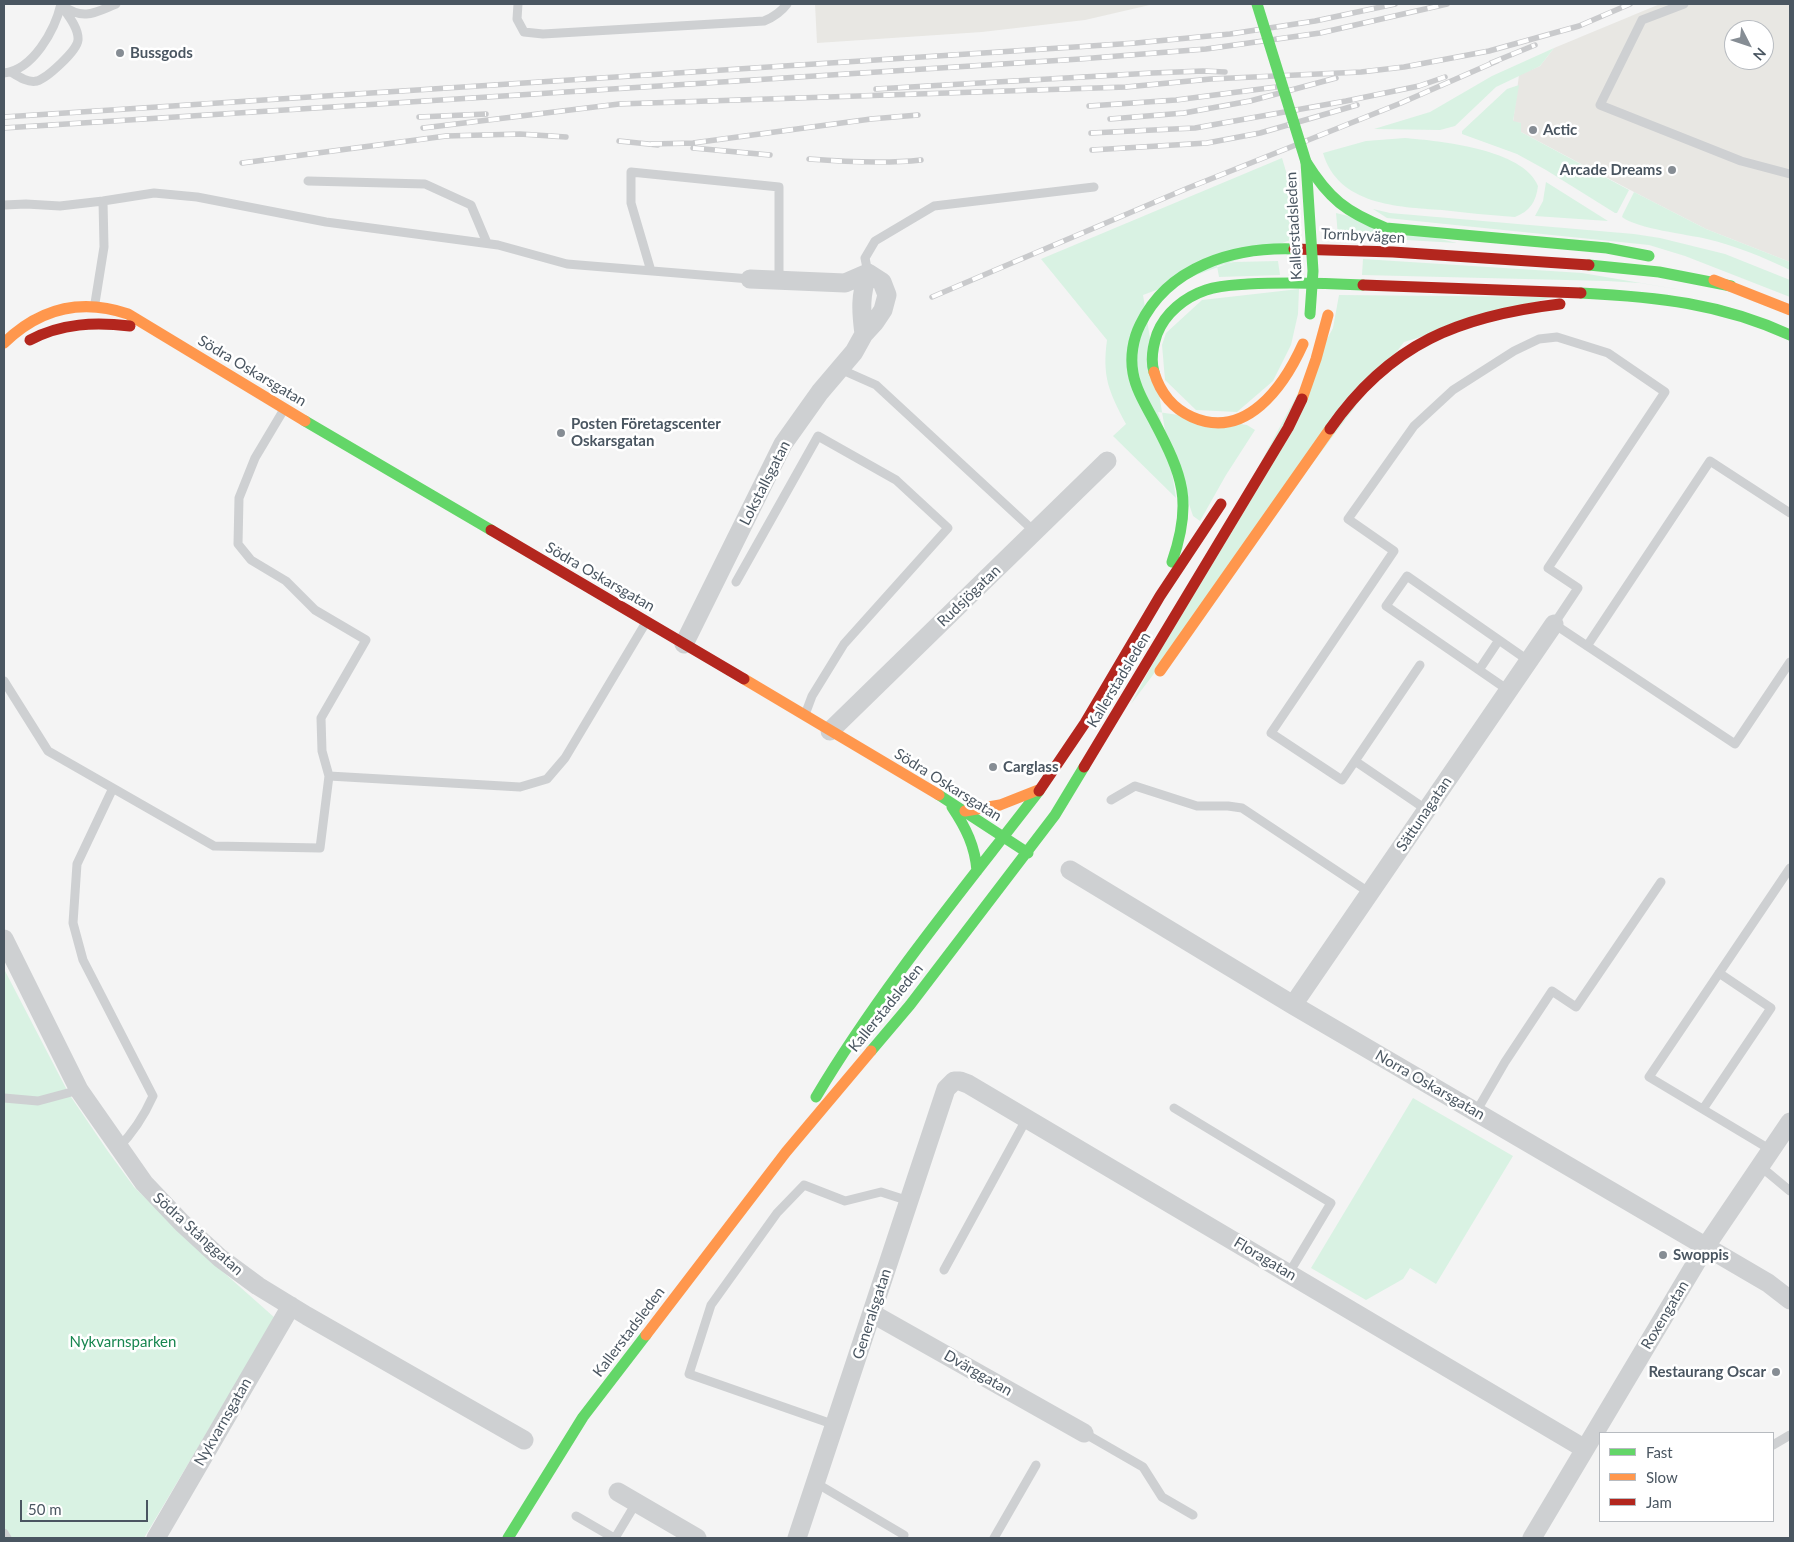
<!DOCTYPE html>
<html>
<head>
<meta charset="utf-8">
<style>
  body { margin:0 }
  #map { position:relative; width:1794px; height:1542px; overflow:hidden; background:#f4f4f4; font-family:Lato,sans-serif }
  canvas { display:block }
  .frame { position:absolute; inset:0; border:5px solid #4a5661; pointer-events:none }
  .legend { position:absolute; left:1599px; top:1432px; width:175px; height:90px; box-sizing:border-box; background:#fff; border:1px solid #b7bbc0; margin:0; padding:6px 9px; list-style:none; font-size:15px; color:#4a5661 }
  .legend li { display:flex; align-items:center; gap:10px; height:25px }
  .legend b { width:25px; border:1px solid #b7bbc0 }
  .north { position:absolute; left:1724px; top:20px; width:50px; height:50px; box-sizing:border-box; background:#fff; border:1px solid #b7bbc0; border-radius:50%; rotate:131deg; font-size:14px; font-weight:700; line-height:20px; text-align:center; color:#4a5661 }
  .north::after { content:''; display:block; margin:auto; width:18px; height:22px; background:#868d94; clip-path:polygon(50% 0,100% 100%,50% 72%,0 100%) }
  .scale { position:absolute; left:20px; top:1500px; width:128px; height:22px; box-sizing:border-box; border:2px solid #4a5661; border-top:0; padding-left:6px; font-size:15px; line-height:18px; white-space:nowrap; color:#4a5661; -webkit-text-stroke:4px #fff; paint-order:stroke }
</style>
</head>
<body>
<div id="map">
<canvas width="1794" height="1542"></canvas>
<div class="frame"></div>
<ul class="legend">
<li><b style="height:6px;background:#63d668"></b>Fast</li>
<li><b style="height:6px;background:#ff974d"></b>Slow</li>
<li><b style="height:6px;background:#b3261e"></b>Jam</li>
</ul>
<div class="north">N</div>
<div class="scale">50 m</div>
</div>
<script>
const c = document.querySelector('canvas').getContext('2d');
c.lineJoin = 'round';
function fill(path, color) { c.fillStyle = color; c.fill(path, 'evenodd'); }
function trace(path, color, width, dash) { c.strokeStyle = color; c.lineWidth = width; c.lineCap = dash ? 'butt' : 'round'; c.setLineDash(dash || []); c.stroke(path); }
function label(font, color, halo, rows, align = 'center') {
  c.font = font + ' Lato,sans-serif'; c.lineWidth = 5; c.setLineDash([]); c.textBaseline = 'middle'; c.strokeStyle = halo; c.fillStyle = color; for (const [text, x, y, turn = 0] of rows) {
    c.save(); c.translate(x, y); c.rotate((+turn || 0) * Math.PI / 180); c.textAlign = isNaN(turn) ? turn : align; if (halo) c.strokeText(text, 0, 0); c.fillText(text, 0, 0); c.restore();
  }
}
fill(new Path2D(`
  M 815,4 L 1154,4 L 1085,20 L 982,32 L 817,43 Z
  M 1660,4 L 1790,4 L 1790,262 L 1706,229 L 1634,192 L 1521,132 L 1521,123 L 1513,122 L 1519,75 L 1540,66 L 1554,48 ZM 1734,30 L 1764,30 L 1764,60 L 1734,60 Z`), '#e8e7e3');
fill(new Path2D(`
  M 1554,48 L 1540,66 L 1496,87 L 1455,126 L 1440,130 L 1374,129 L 1430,112 L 1492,76 Z
  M 1519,85 L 1513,121 L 1521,123 L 1521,132 L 1629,190 L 1617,213 L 1615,213 L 1546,170 L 1517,154 L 1462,134 L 1462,131 L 1507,89 Z
  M 1405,138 C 1439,141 1524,149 1538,186 C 1536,202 1530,211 1515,217 C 1490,215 1466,213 1442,210 C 1398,207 1338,205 1323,153 L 1366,141 Z
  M 1282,158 L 1299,215 L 1301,236 L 1143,295 L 1176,498 L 1113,436 L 1126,424 C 1109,392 1102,377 1107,340 L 1041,259 Z
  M 1546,182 L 1608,221 L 1535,216 L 1543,201 Z
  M 1634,192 L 1706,229 L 1790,262 L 1790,270 C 1763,257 1736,246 1707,239 C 1686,234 1638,229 1622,217 L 1623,214 Z
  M 1373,209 L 1390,213 L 1634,234 L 1660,238 L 1725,254 L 1790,280 L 1790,297 L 1685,256 L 1649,245 L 1387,218 Z
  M 1336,213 L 1457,243 L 1338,236 Z
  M 1363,259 L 1582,273 L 1700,293 L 1640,283 L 1607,281 L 1362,275 Z
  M 1278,261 L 1280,275 L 1219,277 L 1217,266 L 1234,262 Z
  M 1299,289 L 1298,314 L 1291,345 L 1273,381 L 1237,412 L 1196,410 L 1165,380 L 1162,345 L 1166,333 L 1202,300 Z
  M 1339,295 L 1552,297 L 1404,342 L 1131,704 L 1333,328 Z
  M 1158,412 L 1247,425 L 1255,430 L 1226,475 L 1200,521 L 1193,516 Z
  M 4,969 L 69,1094 L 107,1150 L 134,1187 L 213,1263 L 275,1318 L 144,1538 L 4,1538 Z
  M 1413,1098 L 1513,1156 L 1436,1284 L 1410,1268 L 1403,1279 L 1366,1300 L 1311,1268 Z`), '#d9f2e3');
trace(new Path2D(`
  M 518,4 L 517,19 L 524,32 L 543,34 L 764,21 C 774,17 781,12 787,4
  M 1684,4 L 1642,20 L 1600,105 L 1741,161 L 1790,174
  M 63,6 C 84,21 96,12 116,4
  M 11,72 C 19,77 28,83 37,81 C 47,78 77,51 78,40 C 79,28 67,14 61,5
  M 4,73 C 33,70 55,30 61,4
  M 308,181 L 425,184 L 471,205 L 487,243
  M 4,205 L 26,204 L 60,206 L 103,201 L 154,193 L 197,197 L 326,222 L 498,245 L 567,264 L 750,279
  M 651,271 L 631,203 L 631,172 L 779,187 L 779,280
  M 868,273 L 865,258 L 875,241 L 934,206 L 1094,187
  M 95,303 L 104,247 L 103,201
  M 840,369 L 876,385 L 1035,532
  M 283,411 L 255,458 L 239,498 L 238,544 L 251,560 L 286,581 L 315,610 L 366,640 L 321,718 L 322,751 L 329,776 L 520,787 L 547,779 L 565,758 L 645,624
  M 736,582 L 818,436 L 896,480 L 948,528 L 844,644 L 812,696 L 806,712
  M 1587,646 L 1710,461 L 1790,513
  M 1479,670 L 1499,640
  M 4,681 L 48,751 L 214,846 L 320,848 L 329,776
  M 1508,690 L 1386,606 L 1407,576 L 1529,661
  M 1355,761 L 1420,665
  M 113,788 L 77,864 L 73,923 L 83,960 L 153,1096 C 144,1116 134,1132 118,1148
  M 1111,800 L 1135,786 L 1197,806 L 1228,806 L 1242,808 L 1370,893
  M 1427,810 L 1355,761 L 1342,780 L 1271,733 L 1394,551 L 1348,519 L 1414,426 L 1453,390 L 1514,351 L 1539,339 L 1557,337 L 1608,353 L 1665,392 L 1548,568 L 1578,588 L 1554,624 L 1735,744 L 1790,662
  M 4,1098 L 38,1101 L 79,1090
  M 1174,1108 L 1331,1203 L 1289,1273
  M 1703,1109 L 1771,1008 L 1719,973
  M 1476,1112 L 1505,1062 L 1552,991 L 1576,1007 L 1661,882
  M 1771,1150 L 1649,1077 L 1790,868
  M 1760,1166 L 1790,1191
  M 944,1270 L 1027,1118
  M 835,1425 L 689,1374 L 711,1305 L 777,1213 L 804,1185 L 845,1201 L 881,1192 L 909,1201
  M 1084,1433 L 1143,1467 L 1162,1497 L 1193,1515
  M 1773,1445 L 1790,1435
  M 816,1483 L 904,1535 L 903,1538
  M 576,1516 L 614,1538
  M 4,1533 L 7,1538
  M 615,1538 L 636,1503
  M 994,1538 L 1036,1465`), '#ced0d2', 9);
trace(new Path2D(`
  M 750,279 L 845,283 L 868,273
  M 864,334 C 861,311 860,295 868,273
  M 684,644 L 783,444 L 820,392 L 854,352 L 864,334 L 875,322 L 883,310 L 887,295 L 882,282 L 868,273
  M 830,731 L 1107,461
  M 1070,870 L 1293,1005 L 1768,1283 L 1790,1300
  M 4,939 L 79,1090 L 144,1183 L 182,1223 L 220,1258 L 258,1286 L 307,1316 L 524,1440
  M 1293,1005 L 1554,624
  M 873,1314 L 1084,1433
  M 618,1492 L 697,1538
  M 156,1538 L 291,1306
  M 797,1538 L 946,1089 L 954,1081 L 960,1081 L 968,1084 L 1585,1449
  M 1532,1538 L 1706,1246 L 1790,1122`), '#ced0d2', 19);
trace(new Path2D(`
  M 1306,162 C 1329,199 1346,212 1386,228 L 1607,248 L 1649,256
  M 1589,265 L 1659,272 L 1731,286
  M 1581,293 C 1657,297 1720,303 1790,335
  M 1154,372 C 1150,359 1153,346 1157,334 C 1165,313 1185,297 1206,290 C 1220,285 1234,285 1248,284 C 1286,282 1324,283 1363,285
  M 305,421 L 491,530
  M 1172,562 C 1193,502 1183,476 1154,421 C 1146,406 1136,390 1133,373 C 1130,357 1133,339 1140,325 C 1168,266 1234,247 1294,249
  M 939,795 L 1028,853
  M 952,807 C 966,828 975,846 977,871
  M 871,1051 L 910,1005 L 1055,815 L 1084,767
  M 816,1097 C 881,988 962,891 1039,791
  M 508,1538 L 583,1417 L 646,1335`), '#63d668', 11);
trace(new Path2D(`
  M 1714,280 L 1790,310
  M 4,343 C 40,308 81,298 128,314 L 305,421
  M 1154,372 C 1160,392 1172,408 1192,417 C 1246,441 1284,386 1303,344
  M 1302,399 L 1316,359 L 1328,315
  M 1160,671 L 1330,429
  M 744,679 L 939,795
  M 965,811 L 1000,805 L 1038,790
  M 646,1335 L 786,1152 L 871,1051`), '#ff974d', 11);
trace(new Path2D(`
  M 1294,249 L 1393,252 L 1589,265
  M 1363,285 L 1581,293
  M 30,340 C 62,323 95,322 130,326
  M 1330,429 C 1390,343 1459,316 1560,304
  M 491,530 L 744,679
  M 1084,767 L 1288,428 L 1302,399
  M 1039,791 L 1085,723 L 1160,596 L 1221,504`), '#b3261e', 11);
const rail = new Path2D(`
  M 1491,63 L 1535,45
  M 876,89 L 1152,73 L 1203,71 L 1225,72
  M 1089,106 L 1176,100 L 1284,86
  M 4,117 L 1136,43 L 1230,34 L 1315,21 L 1395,4
  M 419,117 L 486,114
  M 1110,119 L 1184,113 L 1250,101 L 1336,78
  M 4,128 L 1080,59 L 1206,49 L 1320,33 L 1447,4
  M 423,128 L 619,104 L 1126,87 L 1211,79 L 1361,72 L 1404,67 L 1489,51 L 1579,26 L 1630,4
  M 1091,133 L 1195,128 L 1346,101 L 1419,86 L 1445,77
  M 619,141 L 658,145
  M 651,144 L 693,143 L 871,119 L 918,115
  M 693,148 L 770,155
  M 1092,150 L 1207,143 L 1260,133 L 1357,105
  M 809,159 C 847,162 884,164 921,160
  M 242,163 L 446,136 L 520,134 L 566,137
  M 932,297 L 1188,188 L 1401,103 L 1497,61`);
trace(rail, '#c9cacc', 5.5);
trace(rail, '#fff', 4, [11]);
trace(new Path2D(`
  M 1257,4 L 1306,162 L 1313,271 L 1310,314`), '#63d668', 11);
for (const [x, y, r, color] of [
  [120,53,5,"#868d94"],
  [1533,130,5,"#868d94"],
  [1672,170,5,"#868d94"],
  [561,433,5,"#868d94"],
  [993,767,5,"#868d94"],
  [1663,1255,5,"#868d94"],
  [1776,1372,5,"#868d94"]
]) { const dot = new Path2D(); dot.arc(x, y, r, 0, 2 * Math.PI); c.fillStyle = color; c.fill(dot); trace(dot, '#fff', 2); }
label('bold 15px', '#4a5661', '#fff', [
  ["Bussgods",130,53],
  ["Actic",1543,130],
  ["Arcade Dreams",1662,170,"right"],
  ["Posten Företagscenter",571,424],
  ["Oskarsgatan",571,441],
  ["Carglass",1003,767],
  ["Swoppis",1673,1255],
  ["Restaurang Oscar",1766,1372,"right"]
], 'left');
label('15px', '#4a5661', '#fff', [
  ["Kallerstadsleden",1294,226,-93],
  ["Tornbyvägen",1363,236,3],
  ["Södra Oskarsgatan",252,371,31],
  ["Lokstallsgatan",765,483,-63],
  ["Södra Oskarsgatan",600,577,30],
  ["Rudsjögatan",969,596,-44],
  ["Kallerstadsleden",1119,680,-59],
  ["Södra Oskarsgatan",948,785,32],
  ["Sättunagatan",1424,814,-56],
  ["Kallerstadsleden",886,1008,-51],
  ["Norra Oskarsgatan",1430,1085,30],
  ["Södra Stånggatan",198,1234,42],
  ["Floragatan",1265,1259,31],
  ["Generalsgatan",872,1314,-72],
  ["Roxengatan",1665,1315,-59],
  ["Kallerstadsleden",629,1332,-53],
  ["Dvärggatan",978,1373,30],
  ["Nykvarnsgatan",223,1422,-60]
]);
label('15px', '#17864f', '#fff', [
  ["Nykvarnsparken",123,1342]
]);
</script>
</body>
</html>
